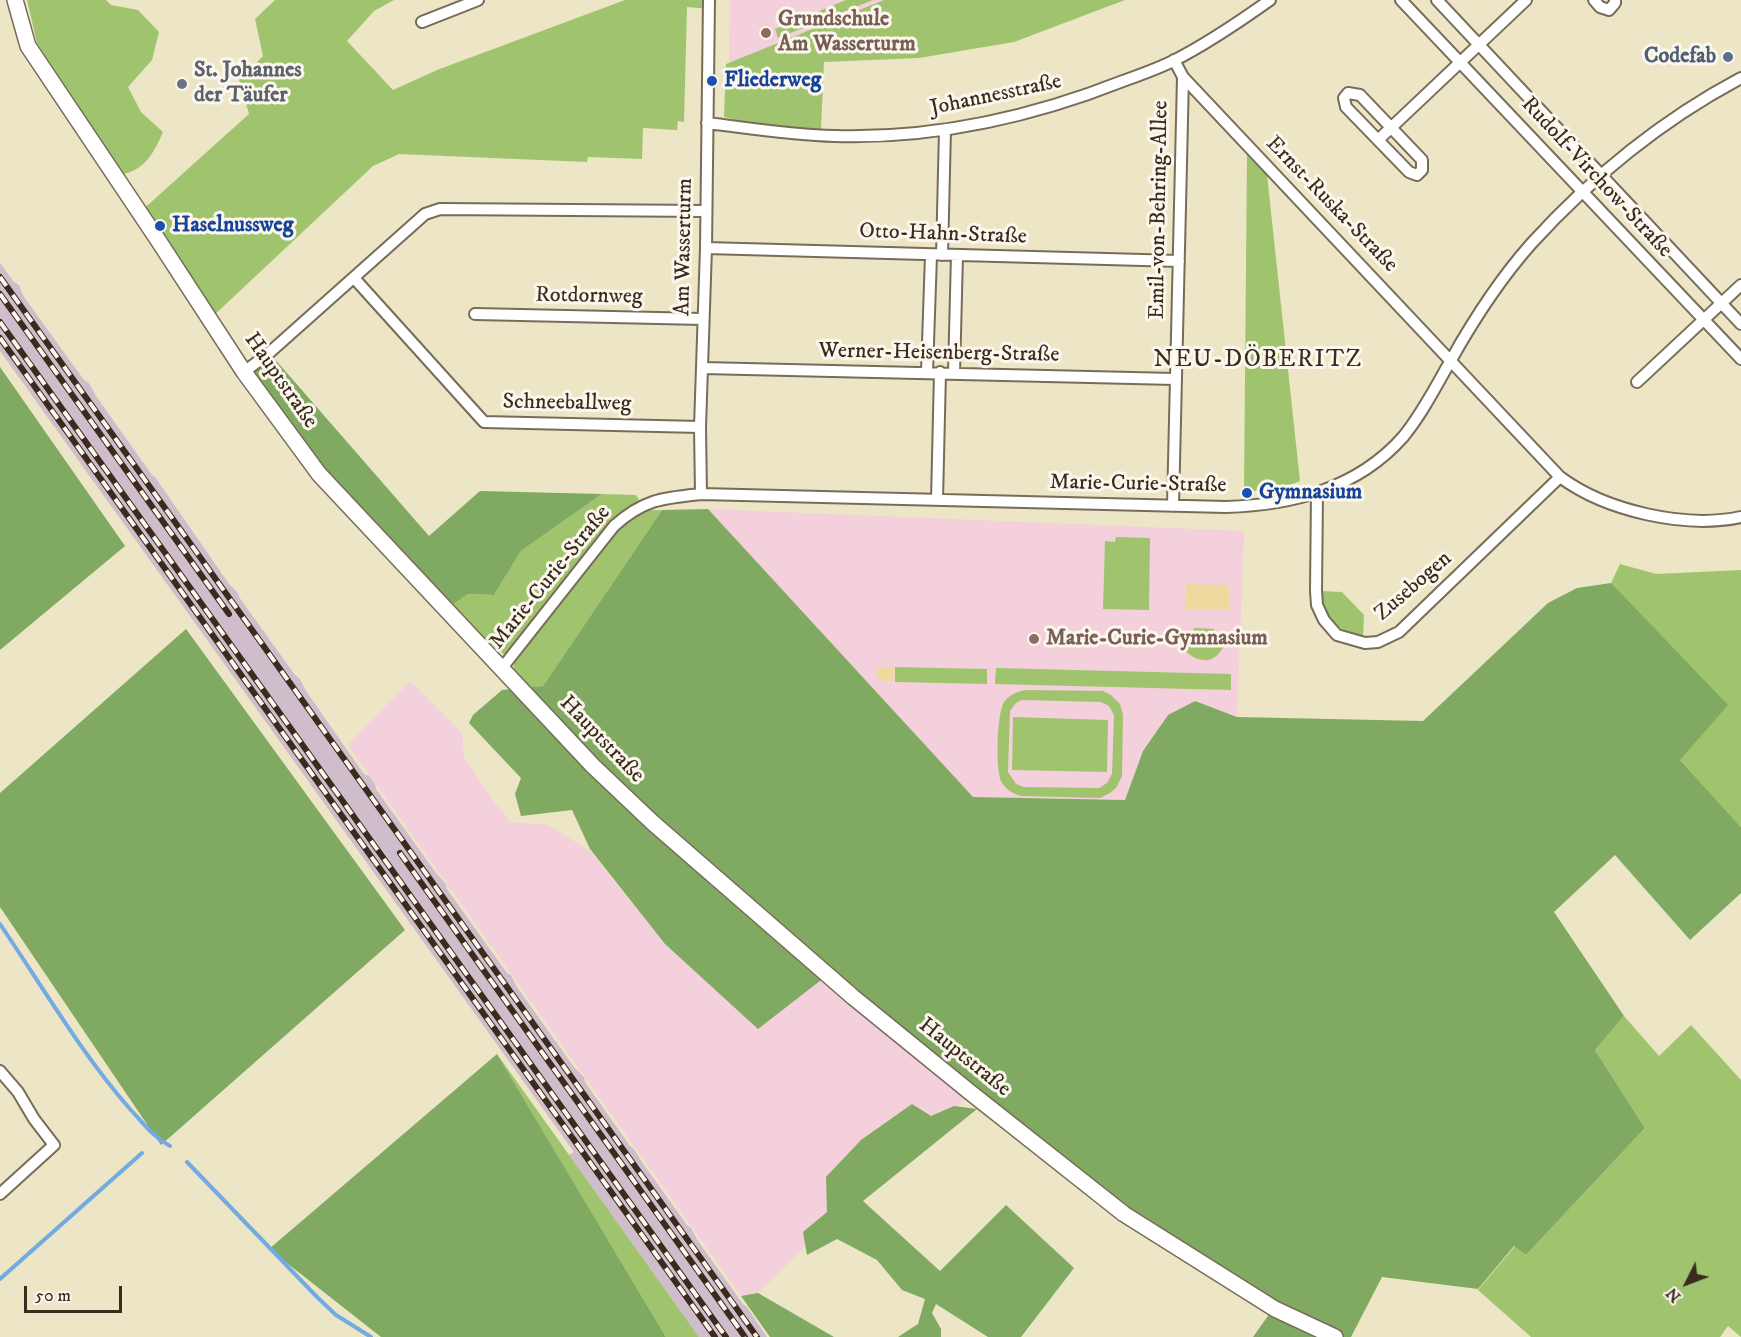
<!DOCTYPE html>
<html>
<head>
<meta charset="utf-8">
<style>
  body { margin:0 }
  #map { position:relative; width:1741px; height:1337px; overflow:hidden; background:#ece5c6; font-family:"IM FELL DW Pica",serif }
  canvas { display:block }
  .north { position:absolute; left:1657px; top:1253px; width:60px; height:60px; -webkit-text-stroke:4px #fbf7ec; paint-order:stroke; rotate:228deg; font-size:16px; font-weight:700; line-height:24px; text-align:center; color:#3b2a1e }
  .north::after { content:''; display:block; margin:auto; width:21px; height:27px; background:#3b2a1e; clip-path:polygon(50% 0,100% 100%,50% 72%,0 100%) }
  .scale { position:absolute; left:24px; top:1286px; width:98px; height:27px; box-sizing:border-box; border:3px solid #3b2a1e; border-top:0; padding-left:8px; font-size:18px; line-height:21px; white-space:nowrap; color:#3b2a1e; -webkit-text-stroke:4px #fbf7ec; paint-order:stroke }
</style>
</head>
<body>
<div id="map">
<canvas width="1741" height="1337"></canvas>
<div class="north">N</div>
<div class="scale">50 m</div>
</div>
<script>
const c = document.querySelector('canvas').getContext('2d');
c.lineJoin = 'round';
function fill(path, color) { c.fillStyle = color; c.fill(path, 'evenodd'); }
function trace(path, color, width, dash) { c.strokeStyle = color; c.lineWidth = width; c.lineCap = dash ? 'butt' : 'round'; c.setLineDash(dash || []); c.stroke(path); }
function label(font, color, halo, rows, align = 'center') {
  c.font = font + ' "IM FELL DW Pica",serif'; c.lineWidth = 6; c.setLineDash([]); c.textBaseline = 'middle'; c.strokeStyle = halo; c.fillStyle = color; for (const [text, x, y, turn = 0] of rows) {
    c.save(); c.translate(x, y); c.rotate((+turn || 0) * Math.PI / 180); c.textAlign = isNaN(turn) ? turn : align; if (halo) c.strokeText(text, 0, 0); c.fillText(text, 0, 0); c.restore();
  }
}
fill(new Path2D(`
  M 730,0 L 884,0 L 729,63 Z
  M 708,509 L 1244,531 L 1237,717 L 1195,701 L 1168,715 L 1143,751 L 1125,800 L 973,797 Z
  M 410,681 L 462,733 L 464,757 L 494,802 L 511,822 L 548,825 L 590,851 L 665,944 L 758,1028 L 825,977 L 967,1097 L 939,1126 L 834,1218 L 758,1293 L 741,1296 L 348,745 Z`), '#f4cfdc');
fill(new Path2D(`
  M 0,263 L 14,282 L 19,285 L 24,297 L 84,380 L 89,383 L 96,396 L 152,475 L 155,477 L 229,584 L 238,593 L 239,597 L 295,675 L 300,679 L 306,691 L 364,774 L 369,776 L 375,784 L 376,789 L 436,873 L 446,884 L 447,889 L 507,973 L 511,975 L 517,987 L 574,1067 L 584,1077 L 585,1082 L 630,1146 L 634,1149 L 642,1162 L 687,1225 L 691,1228 L 698,1241 L 743,1304 L 747,1307 L 767,1337 L 699,1337 L 569,1155 L 574,1152 L 0,351 Z`), '#d0bdcc');
fill(new Path2D(`
  M 27,0 L 106,0 L 111,5 L 138,10 L 159,32 L 152,60 L 128,87 L 141,112 L 163,132 C 155,151 145,170 123,174 L 37,43 Z
  M 275,0 L 394,0 L 374,11 L 347,41 L 393,90 L 437,70 L 625,0 L 709,0 L 710,9 L 687,7 L 684,122 L 678,121 L 677,130 L 643,128 L 642,159 L 588,157 L 587,162 L 399,154 L 373,166 L 210,319 L 139,213 L 249,114 L 239,80 L 263,56 L 255,19 Z
  M 846,0 L 873,0 L 778,38 L 775,29 Z
  M 884,0 L 1125,0 L 1014,42 L 919,58 L 824,62 L 821,129 C 789,128 756,126 724,117 L 726,64 Z
  M 1247,154 L 1267,175 L 1300,481 C 1283,488 1261,494 1244,489 Z
  M 602,494 L 636,495 L 645,510 L 662,510 L 543,686 L 526,688 L 513,671 L 514,663 L 485,638 L 481,639 L 447,603 L 454,604 L 468,594 L 494,595 L 521,551 Z
  M 1116,537 L 1150,538 L 1149,610 L 1103,609 L 1105,541 L 1115,542 Z
  M 1620,564 L 1656,574 L 1741,570 L 1741,827 L 1680,760 L 1611,583 Z
  M 1322,591 L 1342,592 L 1364,615 L 1363,637 C 1338,630 1322,620 1322,591 Z
  M 1194,628 L 1214,629 L 1214,636 L 1227,637 C 1219,665 1200,667 1181,647 L 1179,637 L 1193,635 Z
  M 895,667 L 987,669 L 987,684 L 895,682 Z
  M 996,668 L 1231,674 L 1231,690 L 995,684 Z
  M 1026,690 L 1103,691 L 1111,695 L 1120,704 L 1123,715 L 1122,776 L 1116,788 L 1110,793 L 1100,798 L 1021,796 C 1013,794 1007,790 1002,783 C 995,772 997,716 1003,704 C 1008,695 1016,692 1026,690 ZM 1022,700 L 1101,702 L 1109,706 L 1114,715 L 1112,774 L 1107,783 L 1099,788 L 1024,787 L 1016,784 L 1008,772 L 1010,711 L 1016,703 Z
  M 1013,717 L 1108,720 L 1107,772 L 1012,770 Z
  M 1624,1016 L 1659,1056 L 1691,1025 L 1741,1080 L 1741,1337 L 1728,1326 L 1720,1337 L 1531,1337 L 1478,1290 L 1515,1246 L 1526,1255 L 1645,1128 L 1595,1050 Z
  M 497,1054 L 699,1337 L 666,1337 Z`), '#a0c46e');
fill(new Path2D(`
  M 273,357 L 429,536 L 480,491 L 602,494 L 521,551 L 494,595 L 468,594 L 454,604 L 447,603 L 322,468 L 254,371 Z
  M 0,367 L 125,546 L 0,650 Z
  M 708,509 L 973,797 L 1125,800 L 1143,751 L 1168,715 L 1195,701 L 1237,717 L 1423,721 L 1548,603 L 1577,588 L 1611,583 L 1728,705 L 1680,760 L 1741,827 L 1741,893 L 1690,940 L 1615,855 L 1554,912 L 1624,1016 L 1595,1050 L 1645,1128 L 1526,1255 L 1514,1246 L 1478,1289 L 1382,1277 L 1351,1337 L 1253,1337 L 1277,1303 L 1155,1228 L 825,977 L 758,1029 L 665,944 L 590,849 L 572,810 L 521,816 L 515,794 L 521,778 L 469,723 L 473,715 L 502,690 L 543,686 L 662,510 Z
  M 186,629 L 405,930 L 161,1145 L 0,907 L 0,793 Z
  M 497,1054 L 666,1337 L 381,1337 L 269,1249 Z
  M 912,1104 L 931,1116 L 954,1106 L 977,1109 L 863,1201 L 940,1271 L 1006,1205 L 1074,1268 L 1021,1337 L 988,1337 L 936,1304 L 932,1313 L 941,1329 L 941,1337 L 898,1337 L 918,1324 L 925,1299 L 902,1290 L 877,1260 L 837,1239 L 807,1255 L 803,1232 L 827,1212 L 826,1177 L 861,1140 Z
  M 758,1293 L 834,1337 L 770,1337 L 741,1296 Z`), '#80aa61');
fill(new Path2D(`
  M 1186,584 L 1229,585 L 1229,609 L 1185,609 Z
  M 878,667 L 895,668 L 894,681 L 877,680 Z`), '#eeda9e');
trace(new Path2D(`
  M 0,924 C 42,986 81,1053 130,1109 C 143,1123 153,1137 170,1146
  M 187,1162 L 318,1298 L 336,1315 L 371,1337
  M 0,1279 L 142,1153`), '#73aae2', 4);
const street = new Path2D(`
  M 1401,0 L 1741,359
  M 1437,0 L 1741,324
  M 1594,0 L 1600,7 L 1609,10 L 1615,3 L 1615,0
  M 422,22 L 478,0
  M 1183,77 L 1560,477 C 1606,511 1685,529 1741,517
  M 1348,93 L 1360,95 L 1422,160 L 1422,170 L 1417,175 L 1409,172 L 1346,107 L 1344,98 Z
  M 707,123 C 749,128 792,135 834,136 C 933,139 1032,117 1123,81 C 1140,75 1157,69 1173,61 C 1207,44 1239,22 1270,0
  M 1378,140 L 1526,0
  M 706,248 L 1179,261
  M 942,255 L 945,130
  M 354,278 L 484,422 L 700,427
  M 475,314 L 703,319
  M 703,368 L 1175,379
  M 244,372 L 269,353 L 425,214 L 440,209 L 706,211
  M 927,372 L 931,255
  M 954,373 L 957,255
  M 1637,382 L 1741,285
  M 1317,493 L 1316,591 L 1317,605 L 1324,620 L 1337,635 L 1365,643 L 1378,642 L 1399,632 L 1560,477
  M 701,494 L 700,427 L 706,248 L 709,0
  M 937,500 L 940,372
  M 1173,506 L 1183,77 L 1174,60
  M 502,668 L 614,526 C 644,499 663,498 701,494 L 1226,507 C 1292,505 1357,489 1403,437 C 1422,414 1436,386 1451,360 C 1474,319 1500,279 1531,244 C 1591,178 1662,120 1741,78
  M 0,1071 L 18,1092 L 34,1119 L 54,1145 L 0,1194`);
const secondary = new Path2D(`
  M 15,0 L 28,46 L 158,240 L 244,372 L 319,474 L 593,766 L 652,822 L 853,997 L 971,1093 L 1124,1214 L 1275,1309 L 1335,1337`);
trace(street, '#796b59', 14);
trace(secondary, '#796b59', 18);
trace(street, '#fff', 10);
trace(secondary, '#fff', 15);
const rail = new Path2D(`
  M 0,277 L 757,1337
  M 0,294 L 229,614
  M 0,322 L 726,1337
  M 0,338 L 715,1337
  M 400,853 L 745,1337`);
trace(rail, '#3b2a1e', 6);
trace(rail, '#fbf7ec', 4, [11]);
for (const [x, y, r, color] of [
  [766,33,6,"#8d6e63"],
  [1728,57,6,"#5c6f8a"],
  [712,81,6,"#1a4fb4"],
  [182,84,6,"#6b7280"],
  [160,226,6,"#1a4fb4"],
  [1247,493,6,"#1a4fb4"],
  [1034,639,6,"#8d6e63"]
]) { const dot = new Path2D(); dot.arc(x, y, r, 0, 2 * Math.PI); c.fillStyle = color; c.fill(dot); trace(dot, '#fbf7ec', 2); }
label('bold 22px', '#785e54', '#fbf7ec', [
  ["Grundschule",778,20],
  ["Am Wasserturm",778,45],
  ["Marie-Curie-Gymnasium",1046,639]
], 'left');
label('bold 22px', '#4e5e75', '#fbf7ec', [
  ["Codefab",1716,57]
], 'right');
label('bold 22px', '#5b616d', '#fbf7ec', [
  ["St. Johannes",194,71],
  ["der Täufer",194,96]
], 'left');
label('bold 22px', '#164399', '#fbf7ec', [
  ["Fliederweg",724,81],
  ["Haselnussweg",172,226],
  ["Gymnasium",1259,493]
], 'left');
label('22px', '#3b2a1e', '#fbf7ec', [
  ["Johannesstraße",996,96,-12],
  ["Rudolf-Virchow-Straße",1596,178,47],
  ["Ernst-Ruska-Straße",1331,205,46],
  ["Emil-von-Behring-Allee",1160,210,-89],
  ["Otto-Hahn-Straße",943,235,2],
  ["Am Wasserturm",685,247,-89],
  ["Rotdornweg",589,297,1],
  ["Werner-Heisenberg-Straße",939,354,1],
  ["Hauptstraße",280,381,55],
  ["Schneeballweg",567,404,1],
  ["Marie-Curie-Straße",1138,485,1],
  ["Marie-Curie-Straße",551,578,-51],
  ["Zusebogen",1414,587,-41],
  ["Hauptstraße",601,740,46],
  ["Hauptstraße",964,1058,39]
]);
c.letterSpacing = '1.5px';
label('24px', '#3b2a1e', '#fbf7ec', [
  ["NEU-DÖBERITZ",1258,361]
]);
c.letterSpacing = '0px';
</script>
</body>
</html>
